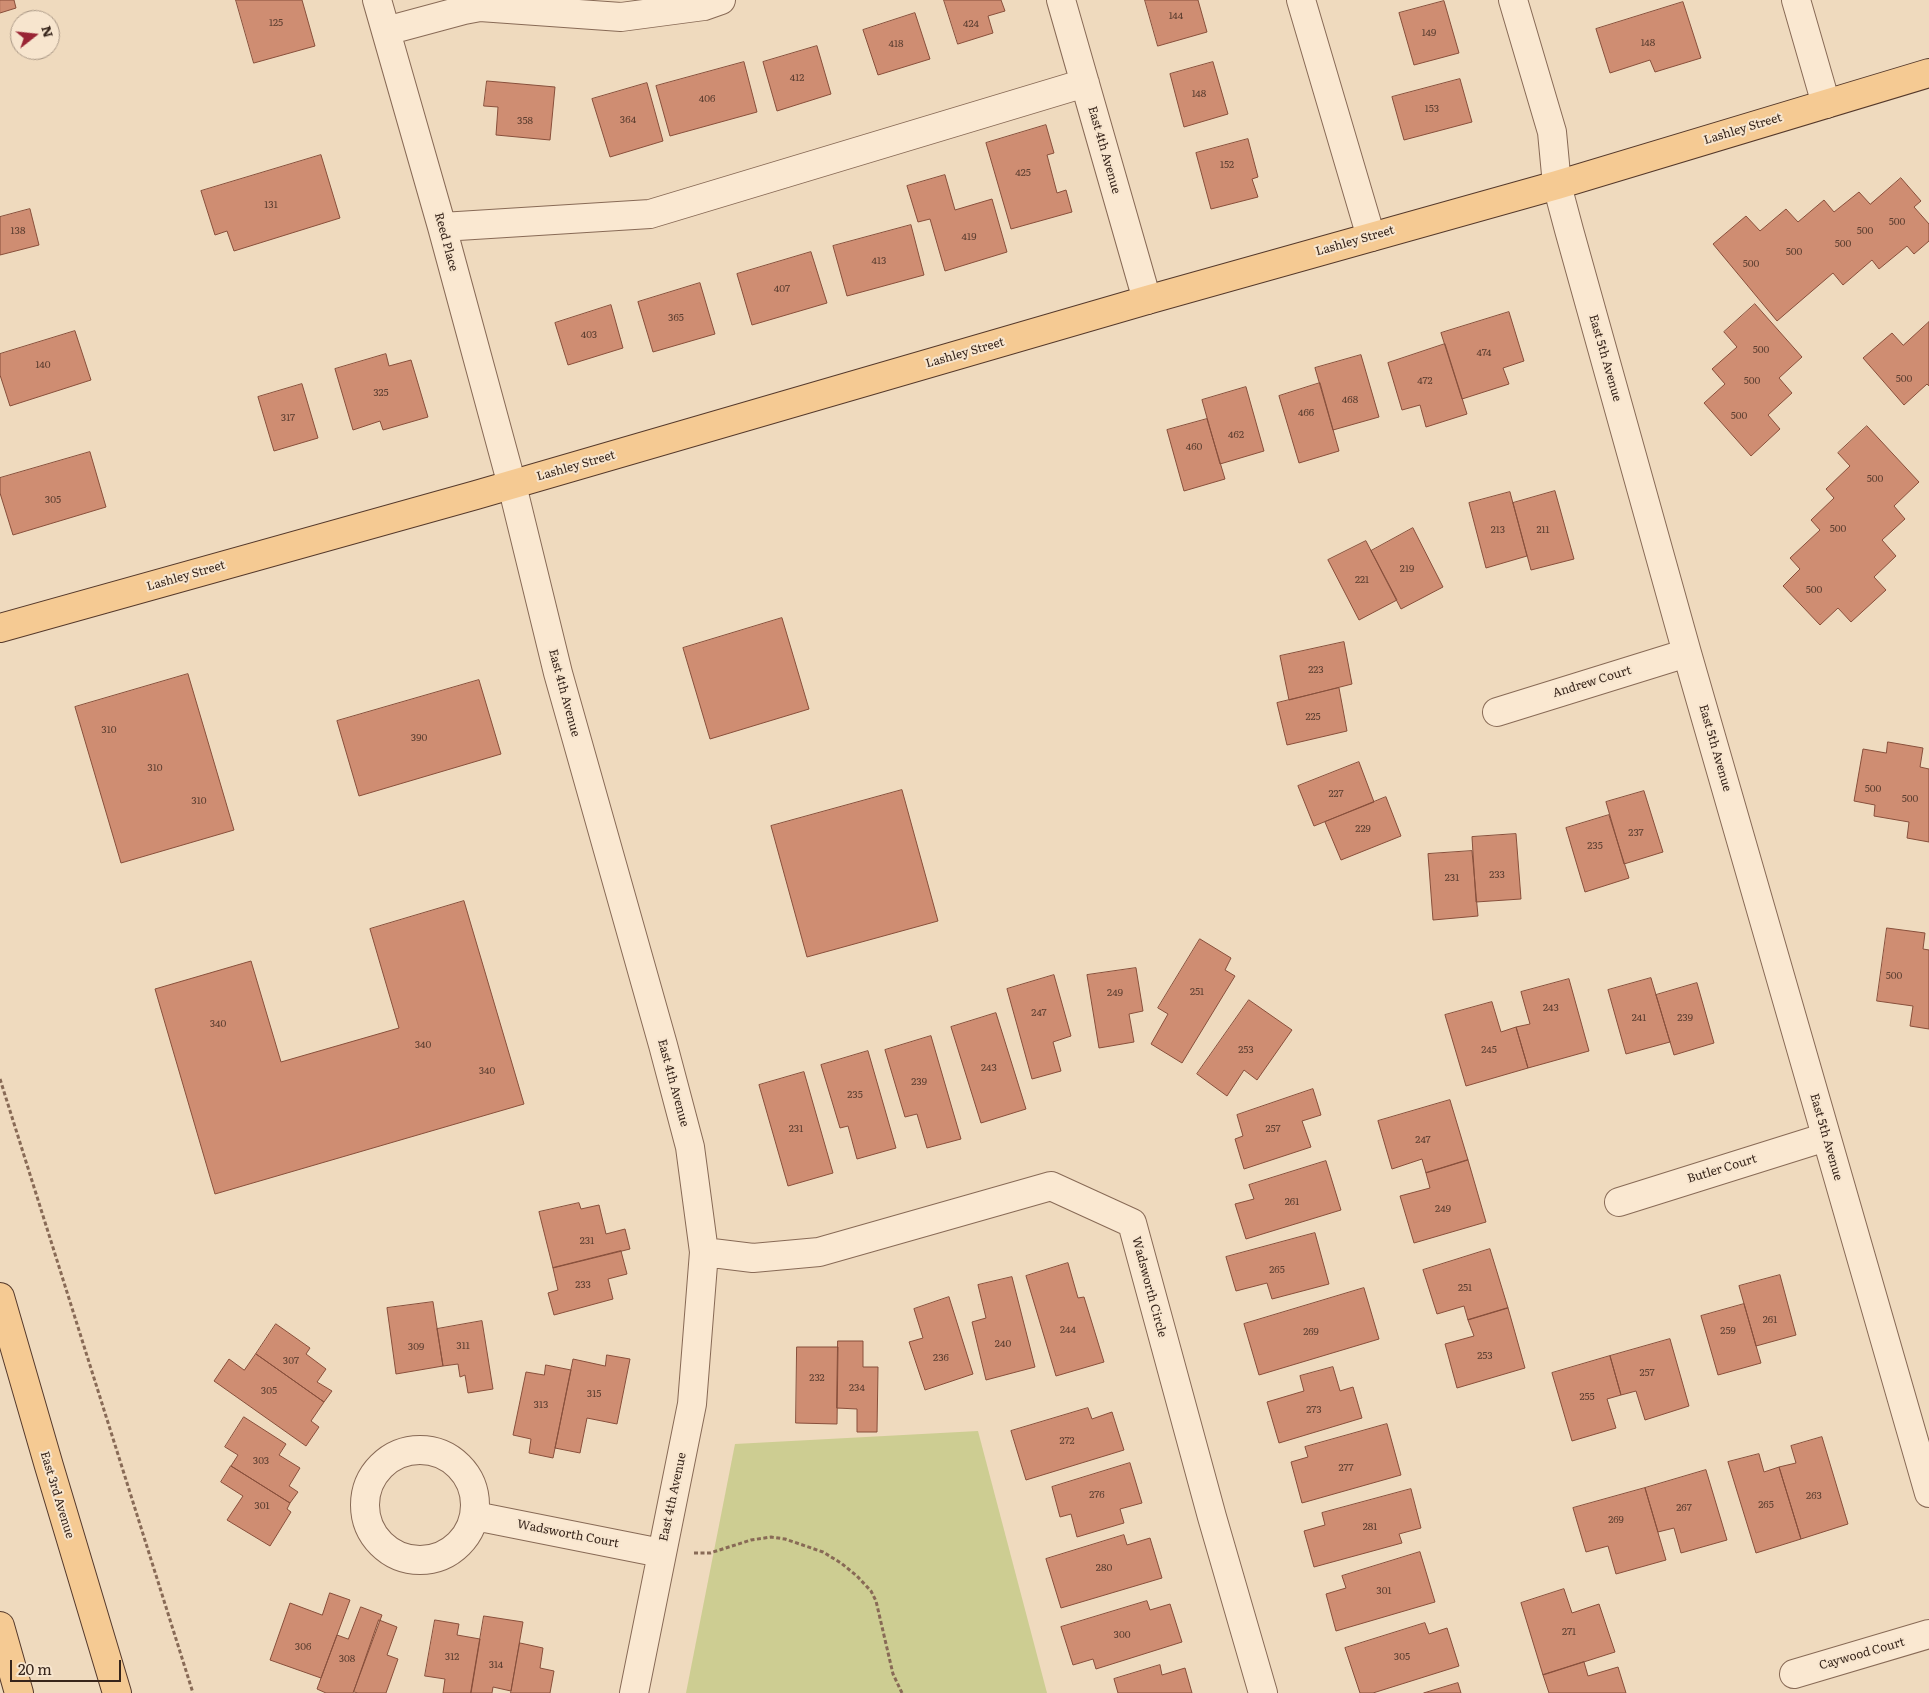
<!DOCTYPE html>
<html>
<head>
<meta charset="utf-8">
<style>
  body { margin:0 }
  #map { position:relative; width:1929px; height:1693px; overflow:hidden; background:#efdabe; font-family:Literata,serif }
  canvas { display:block }
  .north { position:absolute; left:10px; top:10px; width:50px; height:50px; box-sizing:border-box; background:#f7e5ce; border:1px solid #aa9886; border-radius:50%; rotate:74deg; font-size:14px; font-weight:700; line-height:20px; text-align:center; color:#37251b }
  .north::after { content:''; display:block; margin:auto; width:18px; height:22px; background:#992434; clip-path:polygon(50% 0,100% 100%,50% 72%,0 100%) }
  .scale { position:absolute; left:10px; top:1660px; width:111px; height:22px; box-sizing:border-box; border:2px solid #37251b; border-top:0; padding-left:6px; font-size:15px; line-height:18px; white-space:nowrap; color:#37251b; -webkit-text-stroke:4px #f7e5ce; paint-order:stroke }
</style>
</head>
<body>
<div id="map">
<canvas width="1929" height="1693"></canvas>
<div class="north">N</div>
<div class="scale">20 m</div>
</div>
<script>
const c = document.querySelector('canvas').getContext('2d');
c.lineJoin = 'round';
function fill(path, color) { c.fillStyle = color; c.fill(path, 'evenodd'); }
function trace(path, color, width, dash) { c.strokeStyle = color; c.lineWidth = width; c.lineCap = dash ? 'butt' : 'round'; c.setLineDash(dash || []); c.stroke(path); }
function label(font, color, halo, rows, align = 'center') {
  c.font = font + ' Literata,serif'; c.lineWidth = 4; c.setLineDash([]); c.textBaseline = 'middle'; c.strokeStyle = halo; c.fillStyle = color; for (const [text, x, y, turn = 0] of rows) {
    c.save(); c.translate(x, y); c.rotate((+turn || 0) * Math.PI / 180); c.textAlign = isNaN(turn) ? turn : align; if (halo) c.strokeText(text, 0, 0); c.fillText(text, 0, 0); c.restore();
  }
}
fill(new Path2D(`
  M 978,1431 L 1047,1693 L 686,1693 L 735,1444 Z`), '#cdcd92');
const building = new Path2D(`
  M 0,0 L 14,0 L 16,8 L 0,13 Z
  M 236,0 L 302,0 L 315,46 L 254,63 Z
  M 944,0 L 1001,0 L 1005,11 L 988,16 L 993,33 L 958,44 Z
  M 1145,0 L 1198,0 L 1207,32 L 1158,46 Z
  M 1444,1 L 1459,53 L 1414,65 L 1399,13 Z
  M 1683,2 L 1701,58 L 1655,72 L 1650,60 L 1610,73 L 1596,29 Z
  M 915,13 L 930,59 L 878,75 L 863,30 Z
  M 817,46 L 831,94 L 777,111 L 763,62 Z
  M 744,62 L 757,112 L 670,136 L 656,86 Z
  M 1213,62 L 1228,114 L 1184,127 L 1170,74 Z
  M 1460,79 L 1472,122 L 1404,140 L 1392,97 Z
  M 487,81 L 555,87 L 550,140 L 496,135 L 498,107 L 484,106 Z
  M 647,83 L 663,141 L 610,157 L 592,99 Z
  M 1046,125 L 1054,153 L 1047,155 L 1057,193 L 1066,190 L 1072,212 L 1011,229 L 986,143 Z
  M 1248,139 L 1258,177 L 1252,179 L 1258,197 L 1211,209 L 1196,153 Z
  M 321,155 L 340,218 L 234,251 L 227,231 L 215,235 L 201,191 Z
  M 945,175 L 955,210 L 992,199 L 1007,252 L 945,271 L 930,219 L 918,222 L 907,186 Z
  M 1901,178 L 1921,201 L 1914,207 L 1929,224 L 1929,241 L 1914,254 L 1907,246 L 1879,269 L 1872,260 L 1843,285 L 1833,273 L 1777,321 L 1713,244 L 1746,216 L 1760,231 L 1786,209 L 1798,222 L 1824,200 L 1834,212 L 1859,192 L 1870,204 Z
  M 30,209 L 39,245 L 0,255 L 0,217 Z
  M 911,225 L 924,275 L 847,296 L 833,246 Z
  M 811,252 L 827,303 L 752,325 L 737,274 Z
  M 700,283 L 715,334 L 653,352 L 638,302 Z
  M 1755,304 L 1802,357 L 1779,378 L 1792,393 L 1768,415 L 1780,429 L 1751,456 L 1704,403 L 1725,384 L 1712,369 L 1737,347 L 1724,332 Z
  M 611,305 L 623,348 L 568,365 L 555,323 Z
  M 1509,312 L 1524,361 L 1503,368 L 1509,384 L 1462,399 L 1441,333 Z
  M 1929,322 L 1929,386 L 1927,384 L 1904,405 L 1863,358 L 1892,333 L 1903,345 Z
  M 75,331 L 91,380 L 10,406 L 0,375 L 0,354 Z
  M 1445,344 L 1467,414 L 1426,427 L 1420,405 L 1402,410 L 1388,363 Z
  M 386,354 L 389,366 L 411,360 L 428,417 L 383,430 L 380,421 L 353,430 L 335,369 Z
  M 1361,355 L 1379,417 L 1333,430 L 1315,368 Z
  M 1320,383 L 1339,451 L 1299,463 L 1279,396 Z
  M 302,384 L 318,438 L 274,451 L 258,397 Z
  M 1246,387 L 1264,451 L 1220,464 L 1202,400 Z
  M 1207,419 L 1225,479 L 1184,491 L 1167,430 Z
  M 1867,426 L 1919,482 L 1894,506 L 1905,519 L 1882,540 L 1896,556 L 1874,577 L 1886,590 L 1851,622 L 1838,608 L 1820,625 L 1783,586 L 1800,569 L 1790,558 L 1820,530 L 1811,520 L 1834,498 L 1826,489 L 1850,466 L 1838,453 Z
  M 90,452 L 106,507 L 13,535 L 0,493 L 0,478 Z
  M 1555,491 L 1574,559 L 1531,570 L 1513,503 Z
  M 1510,492 L 1527,556 L 1486,568 L 1469,503 Z
  M 1413,528 L 1443,587 L 1401,609 L 1371,551 Z
  M 1366,541 L 1397,600 L 1359,620 L 1328,560 Z
  M 782,618 L 809,709 L 710,739 L 683,648 Z
  M 1344,642 L 1352,684 L 1289,700 L 1280,656 Z
  M 188,674 L 234,830 L 121,863 L 75,707 Z
  M 479,680 L 501,754 L 359,796 L 337,721 Z
  M 1339,688 L 1347,731 L 1287,745 L 1277,703 Z
  M 1888,742 L 1923,748 L 1920,767 L 1929,769 L 1929,842 L 1907,838 L 1909,822 L 1874,816 L 1875,805 L 1854,801 L 1863,749 L 1886,753 Z
  M 1359,762 L 1374,802 L 1314,826 L 1298,786 Z
  M 902,790 L 938,921 L 807,957 L 771,826 Z
  M 1644,791 L 1663,852 L 1624,864 L 1606,802 Z
  M 1386,797 L 1401,836 L 1341,860 L 1325,822 Z
  M 1609,815 L 1629,878 L 1585,892 L 1566,828 Z
  M 1516,834 L 1521,899 L 1476,902 L 1472,837 Z
  M 1472,851 L 1478,916 L 1433,920 L 1428,854 Z
  M 464,901 L 524,1104 L 215,1194 L 155,989 L 251,961 L 281,1062 L 399,1028 L 370,929 Z
  M 1887,928 L 1925,933 L 1923,949 L 1929,950 L 1929,1029 L 1910,1026 L 1913,1006 L 1877,1001 Z
  M 1200,939 L 1231,958 L 1225,970 L 1235,976 L 1182,1063 L 1151,1044 L 1168,1014 L 1158,1008 Z
  M 1136,968 L 1143,1011 L 1129,1014 L 1134,1042 L 1099,1048 L 1087,975 Z
  M 1054,975 L 1071,1036 L 1053,1042 L 1061,1071 L 1032,1079 L 1007,989 Z
  M 1651,978 L 1670,1042 L 1626,1054 L 1608,990 Z
  M 1569,979 L 1589,1051 L 1528,1068 L 1516,1027 L 1530,1024 L 1521,992 Z
  M 1697,983 L 1714,1043 L 1674,1055 L 1656,995 Z
  M 1249,1000 L 1292,1030 L 1257,1080 L 1244,1070 L 1227,1096 L 1197,1074 Z
  M 1492,1002 L 1501,1032 L 1516,1027 L 1528,1068 L 1466,1086 L 1445,1015 Z
  M 996,1013 L 1026,1109 L 981,1123 L 951,1027 Z
  M 931,1036 L 961,1139 L 927,1148 L 917,1114 L 905,1117 L 885,1050 Z
  M 868,1051 L 896,1148 L 857,1159 L 848,1126 L 840,1128 L 821,1065 Z
  M 804,1072 L 833,1173 L 788,1186 L 759,1085 Z
  M 1313,1089 L 1321,1115 L 1302,1121 L 1311,1147 L 1244,1169 L 1235,1139 L 1243,1136 L 1237,1115 Z
  M 1450,1100 L 1468,1160 L 1426,1173 L 1422,1159 L 1392,1169 L 1378,1121 Z
  M 1468,1160 L 1486,1222 L 1414,1243 L 1400,1196 L 1430,1188 L 1426,1173 Z
  M 1326,1161 L 1341,1210 L 1246,1239 L 1235,1204 L 1254,1199 L 1249,1185 Z
  M 579,1203 L 581,1209 L 599,1205 L 606,1234 L 625,1229 L 630,1249 L 553,1268 L 539,1212 Z
  M 1315,1233 L 1329,1284 L 1272,1299 L 1267,1283 L 1236,1291 L 1226,1257 Z
  M 1490,1249 L 1508,1308 L 1468,1320 L 1464,1306 L 1437,1314 L 1423,1270 Z
  M 621,1251 L 627,1274 L 608,1279 L 613,1299 L 554,1315 L 548,1293 L 558,1290 L 553,1268 Z
  M 1068,1263 L 1078,1298 L 1084,1297 L 1104,1362 L 1056,1376 L 1026,1276 Z
  M 1780,1275 L 1796,1335 L 1756,1346 L 1739,1286 Z
  M 1012,1277 L 1035,1367 L 986,1380 L 972,1322 L 986,1318 L 978,1285 Z
  M 1364,1288 L 1379,1339 L 1259,1375 L 1244,1324 Z
  M 949,1297 L 973,1374 L 925,1390 L 909,1342 L 923,1338 L 914,1309 Z
  M 433,1302 L 443,1366 L 396,1374 L 387,1308 Z
  M 1744,1304 L 1761,1363 L 1718,1375 L 1701,1316 Z
  M 1508,1308 L 1525,1368 L 1457,1388 L 1445,1344 L 1474,1336 L 1468,1320 Z
  M 482,1321 L 493,1389 L 468,1393 L 465,1375 L 460,1377 L 458,1364 L 443,1366 L 437,1329 Z
  M 276,1324 L 310,1348 L 306,1354 L 326,1369 L 317,1382 L 332,1391 L 324,1402 L 256,1354 Z
  M 1670,1339 L 1689,1406 L 1645,1420 L 1636,1391 L 1621,1395 L 1610,1356 Z
  M 838,1341 L 863,1341 L 863,1367 L 878,1367 L 877,1432 L 857,1432 L 857,1409 L 837,1408 Z
  M 797,1347 L 838,1347 L 837,1424 L 796,1423 Z
  M 256,1354 L 324,1402 L 311,1421 L 319,1427 L 306,1446 L 214,1381 L 229,1359 L 244,1370 Z
  M 607,1355 L 630,1359 L 617,1424 L 587,1418 L 580,1453 L 555,1448 L 573,1359 L 605,1366 Z
  M 1610,1356 L 1621,1395 L 1607,1399 L 1616,1428 L 1572,1441 L 1552,1373 Z
  M 546,1365 L 571,1370 L 553,1458 L 529,1453 L 531,1439 L 513,1435 L 526,1372 L 544,1375 Z
  M 1333,1367 L 1340,1391 L 1353,1387 L 1362,1418 L 1279,1443 L 1267,1402 L 1304,1391 L 1300,1376 Z
  M 1088,1408 L 1092,1419 L 1112,1412 L 1124,1450 L 1026,1480 L 1011,1431 Z
  M 244,1417 L 286,1444 L 279,1455 L 300,1468 L 289,1486 L 298,1492 L 290,1503 L 231,1466 L 238,1455 L 225,1447 Z
  M 1387,1424 L 1401,1475 L 1302,1503 L 1291,1462 L 1308,1457 L 1305,1447 Z
  M 1822,1437 L 1848,1524 L 1801,1539 L 1779,1467 L 1796,1463 L 1791,1446 Z
  M 1759,1454 L 1764,1472 L 1779,1467 L 1801,1539 L 1756,1553 L 1728,1462 Z
  M 1130,1463 L 1142,1503 L 1120,1509 L 1124,1523 L 1077,1537 L 1071,1514 L 1060,1517 L 1052,1487 Z
  M 231,1466 L 290,1503 L 287,1509 L 291,1512 L 270,1546 L 227,1520 L 243,1496 L 221,1482 Z
  M 1706,1470 L 1727,1540 L 1681,1553 L 1674,1528 L 1658,1532 L 1645,1488 Z
  M 1645,1488 L 1666,1560 L 1616,1574 L 1608,1546 L 1586,1552 L 1573,1508 Z
  M 1411,1489 L 1421,1528 L 1399,1534 L 1402,1543 L 1314,1567 L 1304,1531 L 1325,1525 L 1322,1513 Z
  M 1124,1535 L 1127,1545 L 1150,1538 L 1162,1578 L 1061,1608 L 1046,1559 Z
  M 1420,1552 L 1435,1602 L 1336,1631 L 1326,1594 L 1346,1588 L 1342,1576 Z
  M 1564,1589 L 1572,1613 L 1599,1604 L 1615,1652 L 1543,1675 L 1521,1603 Z
  M 330,1593 L 350,1600 L 321,1678 L 270,1660 L 290,1603 L 322,1615 Z
  M 1147,1601 L 1150,1610 L 1170,1604 L 1182,1642 L 1096,1669 L 1093,1659 L 1073,1665 L 1061,1627 Z
  M 361,1607 L 382,1615 L 353,1693 L 326,1693 L 317,1689 L 337,1635 L 348,1639 Z
  M 484,1616 L 523,1622 L 511,1691 L 493,1687 L 492,1693 L 471,1693 Z
  M 379,1620 L 397,1627 L 387,1655 L 398,1659 L 386,1693 L 358,1693 L 354,1692 Z
  M 435,1620 L 459,1624 L 457,1635 L 480,1639 L 471,1693 L 443,1693 L 445,1679 L 425,1676 Z
  M 1425,1623 L 1429,1634 L 1447,1628 L 1459,1666 L 1373,1693 L 1360,1693 L 1345,1648 Z
  M 520,1643 L 543,1648 L 540,1668 L 554,1671 L 550,1693 L 511,1693 Z
  M 1584,1662 L 1588,1676 L 1618,1667 L 1626,1693 L 1549,1693 L 1543,1675 Z
  M 1160,1665 L 1162,1675 L 1185,1668 L 1192,1693 L 1118,1693 L 1114,1679 Z
  M 1458,1683 L 1461,1693 L 1424,1693 Z`);
fill(building, '#cf8d72');
trace(building, '#884f3b', 1);
const minor = new Path2D(`
  M 377,0 L 442,227 L 512,485 L 558,673 L 663,1045 L 690,1147 L 704,1252 L 692,1404 L 634,1693
  M 1061,0 L 1147,300
  M 1301,0 L 1371,237
  M 1513,0 L 1552,132 L 1557,185 L 1569,230 L 1687,653 L 1929,1493
  M 1796,0 L 1826,104
  M 386,31 L 464,10 L 480,7 L 621,17 L 704,6 L 721,0
  M 442,227 L 650,214 L 1085,83
  M 1497,712 L 1687,653
  M 1619,1202 L 1826,1137
  M 704,1252 L 753,1258 L 819,1252 L 1051,1186 L 1132,1223 L 1212,1517 L 1263,1693
  M365 1505a55 55 0 1 1 110 0a55 55 0 1 1-110 0Z
  M 475,1516 L 661,1553
  M 1794,1674 L 1929,1634`);
const major = new Path2D(`
  M 0,628 L 476,495 L 1147,300 L 1557,185 L 1929,73
  M 0,1297 L 49,1466 L 117,1693
  M 0,1626 L 19,1693`);
trace(minor, '#886a56', 30);
trace(major, '#55392b', 30);
trace(new Path2D(`
  M 0,1079 L 193,1693
  M 694,1553 L 710,1553 L 751,1540 L 771,1537 L 785,1539 L 823,1552 L 841,1563 L 857,1576 L 871,1591 L 876,1601 L 893,1674 L 902,1693`), '#886a56', 3, [4, 2.5]);
trace(minor, '#fae8d1', 28);
trace(major, '#f5ca93', 28);
label('10px', '#5d3f31', null, [
  ["144",1176,16],
  ["125",276,23],
  ["424",971,24],
  ["149",1429,33],
  ["148",1648,43],
  ["418",896,44],
  ["412",797,78],
  ["148",1199,94],
  ["406",707,99],
  ["153",1432,109],
  ["364",628,120],
  ["358",525,121],
  ["152",1227,165],
  ["425",1023,173],
  ["131",271,205],
  ["500",1897,222],
  ["138",18,231],
  ["500",1865,231],
  ["419",969,237],
  ["500",1843,244],
  ["500",1794,252],
  ["413",879,261],
  ["500",1751,264],
  ["407",782,289],
  ["365",676,318],
  ["403",589,335],
  ["500",1761,350],
  ["474",1484,353],
  ["140",43,365],
  ["500",1904,379],
  ["472",1425,381],
  ["500",1752,381],
  ["325",381,393],
  ["468",1350,400],
  ["466",1306,413],
  ["500",1739,416],
  ["317",288,418],
  ["462",1236,435],
  ["460",1194,447],
  ["500",1875,479],
  ["305",53,500],
  ["500",1838,529],
  ["213",1498,530],
  ["211",1543,530],
  ["219",1407,569],
  ["221",1362,580],
  ["500",1814,590],
  ["223",1316,670],
  ["225",1313,717],
  ["310",109,730],
  ["390",419,738],
  ["310",155,768],
  ["500",1873,789],
  ["227",1336,794],
  ["500",1910,799],
  ["310",199,801],
  ["229",1363,829],
  ["237",1636,833],
  ["235",1595,846],
  ["233",1497,875],
  ["231",1452,878],
  ["500",1894,976],
  ["251",1197,992],
  ["249",1115,993],
  ["243",1551,1008],
  ["247",1039,1013],
  ["241",1639,1018],
  ["239",1685,1018],
  ["340",218,1024],
  ["340",423,1045],
  ["253",1246,1050],
  ["245",1489,1050],
  ["243",989,1068],
  ["340",487,1071],
  ["239",919,1082],
  ["235",855,1095],
  ["231",796,1129],
  ["257",1273,1129],
  ["247",1423,1140],
  ["261",1292,1202],
  ["249",1443,1209],
  ["231",587,1241],
  ["265",1277,1270],
  ["233",583,1285],
  ["251",1465,1288],
  ["261",1770,1320],
  ["244",1068,1330],
  ["259",1728,1331],
  ["269",1311,1332],
  ["240",1003,1344],
  ["311",463,1346],
  ["309",416,1347],
  ["253",1485,1356],
  ["236",941,1358],
  ["307",291,1361],
  ["257",1647,1373],
  ["232",817,1378],
  ["234",857,1388],
  ["305",269,1391],
  ["315",594,1394],
  ["255",1587,1397],
  ["313",541,1405],
  ["273",1314,1410],
  ["272",1067,1441],
  ["303",261,1461],
  ["277",1346,1468],
  ["276",1097,1495],
  ["263",1814,1496],
  ["265",1766,1505],
  ["301",262,1506],
  ["267",1684,1508],
  ["269",1616,1520],
  ["281",1370,1527],
  ["280",1104,1568],
  ["301",1384,1591],
  ["271",1569,1632],
  ["300",1122,1635],
  ["306",303,1647],
  ["312",452,1657],
  ["305",1402,1657],
  ["308",347,1659],
  ["314",496,1665]
]);
label('12px', '#37251b', '#f7e5ce', [
  ["Lashley Street",1743,129,-17],
  ["East 4th Avenue",1104,150,74],
  ["Lashley Street",1355,241,-16],
  ["Reed Place",446,242,75],
  ["Lashley Street",965,353,-16],
  ["East 5th Avenue",1605,358,74],
  ["Lashley Street",576,466,-16],
  ["Lashley Street",186,576,-16],
  ["Andrew Court",1592,682,-17],
  ["East 4th Avenue",564,693,75],
  ["East 5th Avenue",1715,748,74],
  ["East 4th Avenue",673,1083,75],
  ["East 5th Avenue",1826,1137,74],
  ["Butler Court",1722,1169,-17],
  ["Wadsworth Circle",1149,1287,75],
  ["East 3rd Avenue",57,1495,73],
  ["East 4th Avenue",673,1497,-78],
  ["Wadsworth Court",568,1534,11],
  ["Caywood Court",1862,1654,-16]
]);
</script>
</body>
</html>
